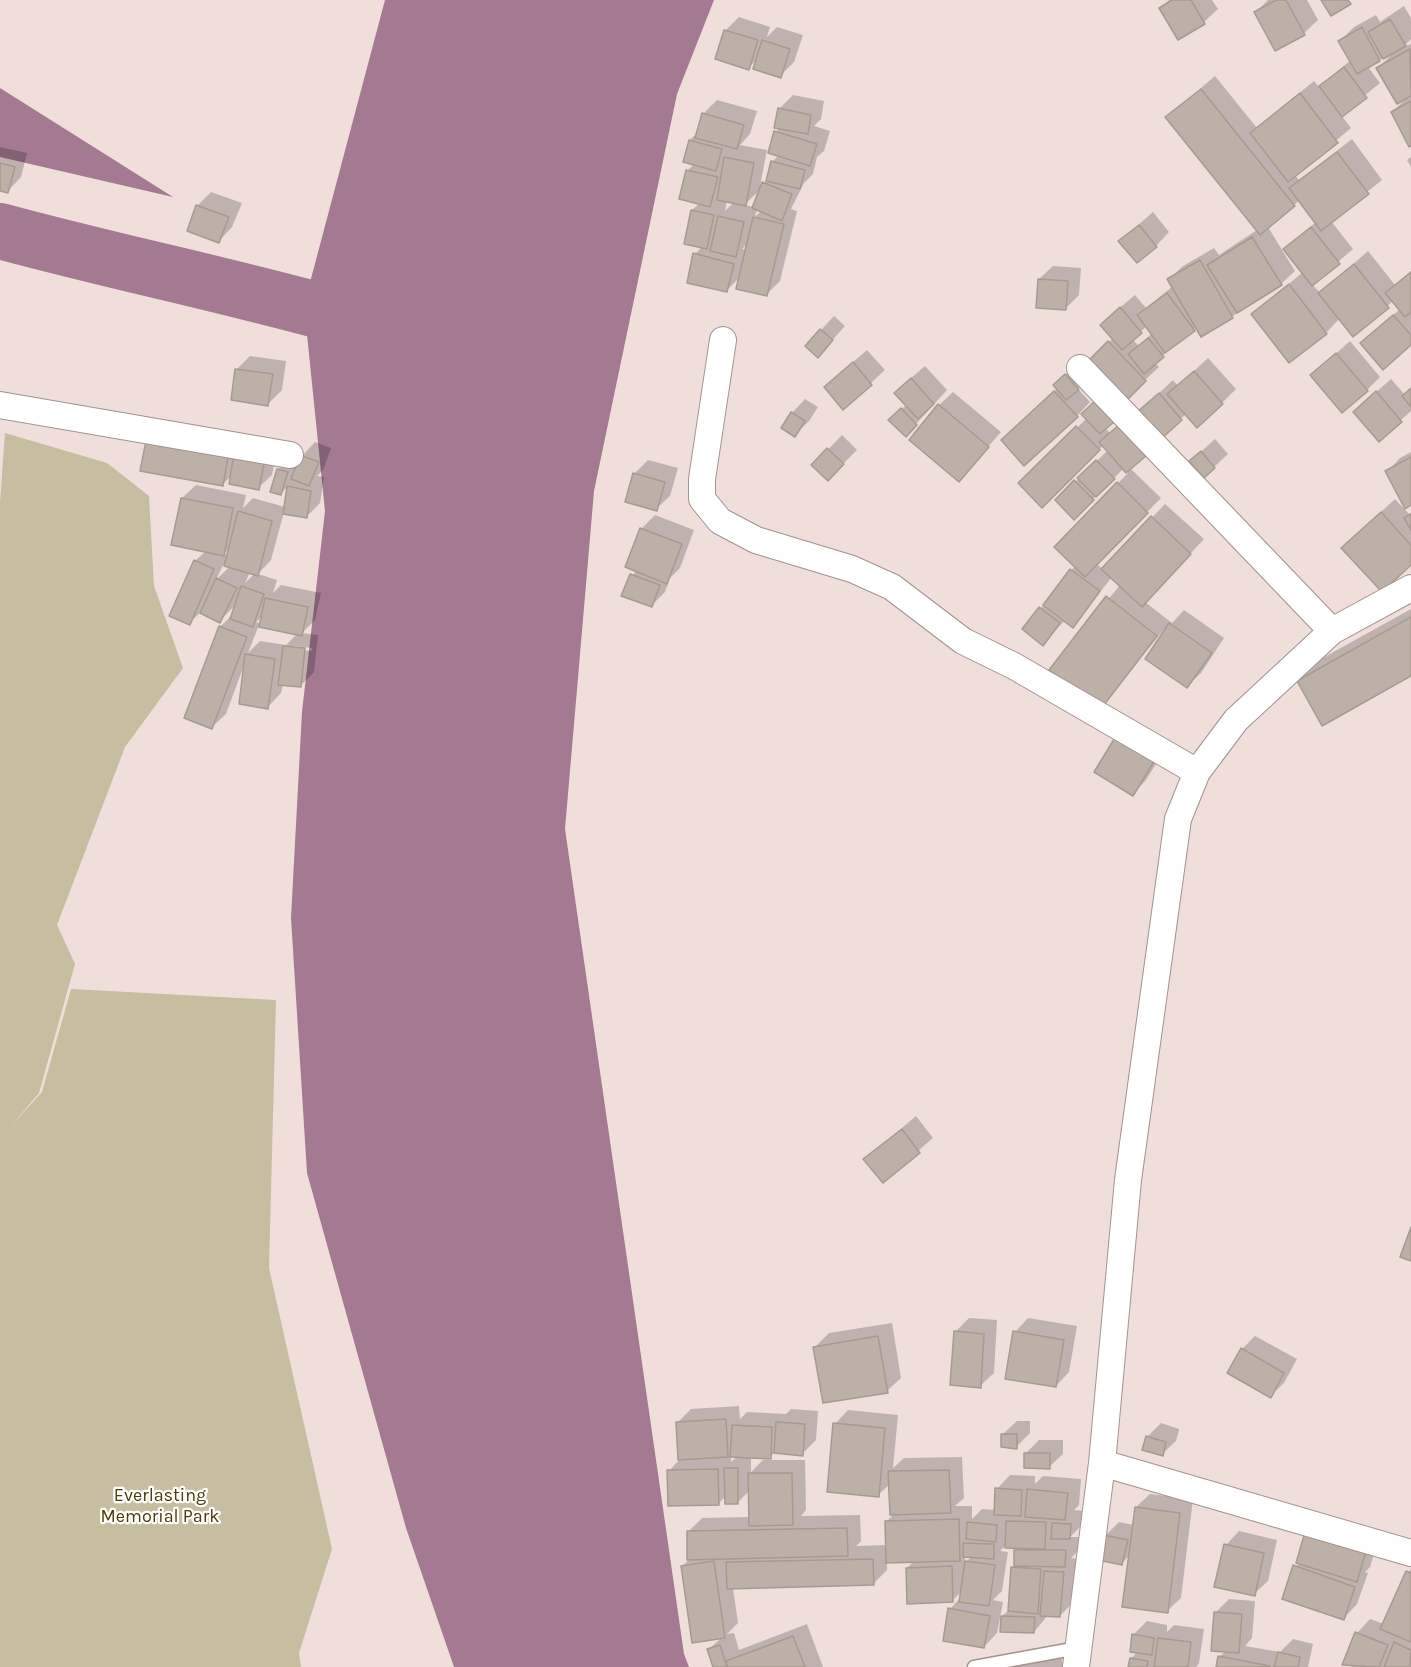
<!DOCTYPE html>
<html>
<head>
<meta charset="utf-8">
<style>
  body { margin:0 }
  canvas { display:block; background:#efded9 }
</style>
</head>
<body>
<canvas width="1411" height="1667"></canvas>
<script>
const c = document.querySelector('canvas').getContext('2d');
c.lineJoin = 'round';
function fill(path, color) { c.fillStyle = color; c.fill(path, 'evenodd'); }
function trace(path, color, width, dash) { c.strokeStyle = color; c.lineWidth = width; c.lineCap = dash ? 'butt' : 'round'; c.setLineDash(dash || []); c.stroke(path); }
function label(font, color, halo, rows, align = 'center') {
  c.font = font + ' Karla,sans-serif'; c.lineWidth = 4.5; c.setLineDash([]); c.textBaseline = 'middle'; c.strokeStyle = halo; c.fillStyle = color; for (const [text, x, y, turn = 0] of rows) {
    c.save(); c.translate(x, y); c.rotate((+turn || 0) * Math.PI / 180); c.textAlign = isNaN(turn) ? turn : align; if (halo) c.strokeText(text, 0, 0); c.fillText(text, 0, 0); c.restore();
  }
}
fill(new Path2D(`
  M 5,433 L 107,463 L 149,496 L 154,586 L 183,668 L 125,747 L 57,925 L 75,964 L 39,1093 L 11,1126 L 42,1092 L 71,989 L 276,1000 L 269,1268 L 332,1549 L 299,1653 L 301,1667 L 0,1667 L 0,502 Z`), '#c7bda1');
fill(new Path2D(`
  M 385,0 L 714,0 L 677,94 L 594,491 L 565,829 L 684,1654 L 689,1667 L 454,1667 L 406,1528 L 307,1173 L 291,918 L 302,712 L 325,511 L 304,305 Z
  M 0,88 L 173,197 L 0,157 Z`), '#a37a91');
fill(new Path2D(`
  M 1169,0 L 1212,0 L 1218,9 L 1204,22 L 1161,8 Z
  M 1268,0 L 1307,0 L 1318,20 L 1304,33 L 1276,49 L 1256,12 Z
  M 1404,6 L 1411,18 L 1411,39 L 1403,47 L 1411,44 L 1411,144 L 1392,112 L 1407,98 L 1378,68 L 1394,52 L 1368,67 L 1380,83 L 1341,115 L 1351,128 L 1295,175 L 1299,180 L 1352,139 L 1382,180 L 1331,221 L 1353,249 L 1312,284 L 1320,293 L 1368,251 L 1395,285 L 1411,271 L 1411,343 L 1376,330 L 1400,309 L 1393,301 L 1353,335 L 1340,318 L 1326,333 L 1253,314 L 1303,272 L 1285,249 L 1316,222 L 1300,200 L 1268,227 L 1295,271 L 1281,284 L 1233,316 L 1201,334 L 1197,327 L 1177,342 L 1155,363 L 1159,367 L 1125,399 L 1089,362 L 1113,338 L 1116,311 L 1135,295 L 1146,308 L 1173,286 L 1169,279 L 1183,266 L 1214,248 L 1219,255 L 1257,230 L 1167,117 L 1215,76 L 1257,128 L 1314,81 L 1319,87 L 1351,60 L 1340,41 L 1354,27 L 1376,15 L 1380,22 ZM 1147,326 L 1152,333 L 1139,346 L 1132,339 Z
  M 739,17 L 770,27 L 767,37 L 777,27 L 803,35 L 794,62 L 780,76 L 758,59 L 748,68 L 725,31 Z
  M 793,95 L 824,101 L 821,119 L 814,126 L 830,131 L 824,151 L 817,157 L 813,174 L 804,183 L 791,209 L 797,211 L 780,281 L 766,295 L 740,277 L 726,291 L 695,254 L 702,247 L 692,210 L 700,203 L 681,198 L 688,170 L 694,164 L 690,140 L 698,132 L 703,114 L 717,100 L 757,111 L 750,134 L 740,145 L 767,150 L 760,186 L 768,179 L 772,162 L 779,155 L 776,132 L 780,127 L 779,109 ZM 762,188 L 754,207 L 744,205 ZM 727,201 L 734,202 L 725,211 ZM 757,209 L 761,211 L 755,217 ZM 749,242 L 747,250 L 742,249 Z
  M 0,147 L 27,153 L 21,177 L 8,191 L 0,189 Z
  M 1411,157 L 1411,167 L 1407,160 Z
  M 211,192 L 242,203 L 232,227 L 219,241 L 189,230 L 198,205 Z
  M 1153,212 L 1169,232 L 1156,246 L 1120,241 Z
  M 1053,266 L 1081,268 L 1079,295 L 1065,309 L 1039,279 Z
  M 834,316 L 845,326 L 818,356 L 821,330 Z
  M 1350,341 L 1380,377 L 1367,390 L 1312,375 Z
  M 867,350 L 885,370 L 844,408 L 839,374 Z
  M 250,356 L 286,361 L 282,390 L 268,404 L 236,370 Z
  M 1208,358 L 1236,389 L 1222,403 L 1186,414 L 1160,438 L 1138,413 L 1173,380 L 1178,386 Z
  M 925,366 L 947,390 L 906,435 L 891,420 L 907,404 L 910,379 Z
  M 1069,371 L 1092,375 L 1078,389 L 1090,402 L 1077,416 L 1016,427 L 1058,388 L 1055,385 Z
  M 1391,379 L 1405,395 L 1411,389 L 1411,411 L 1379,440 L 1368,399 Z
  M 953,392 L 1001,432 L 959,480 L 939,405 Z
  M 805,399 L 818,407 L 809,421 L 795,435 L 792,413 Z
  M 1126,407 L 1105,428 L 1110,433 L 1159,441 L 1130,468 L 1161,498 L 1096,564 L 1103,569 L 1165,504 L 1204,539 L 1145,602 L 1172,623 L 1184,610 L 1224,638 L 1201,673 L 1187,686 L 1165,628 L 1100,708 L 1051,670 L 1120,585 L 1112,577 L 1073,626 L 1065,620 L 1043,644 L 1024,629 L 1075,566 L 1056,547 L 1128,473 L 1124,468 L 1074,518 L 1057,500 L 1108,450 L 1104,445 L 1042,505 L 1020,483 L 1087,418 Z
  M 842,435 L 857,450 L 828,479 L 813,465 Z
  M 1215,439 L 1228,454 L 1214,467 L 1191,461 Z
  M 315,442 L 331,448 L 323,470 L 317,476 L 324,477 L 320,503 L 307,516 L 284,512 L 271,560 L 258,574 L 277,580 L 273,593 L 281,585 L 321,593 L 315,620 L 302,633 L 318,635 L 314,672 L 300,686 L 283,684 L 281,693 L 268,707 L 244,665 L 226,714 L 212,727 L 220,627 L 233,614 L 236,604 L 220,621 L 201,612 L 189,623 L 195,561 L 206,551 L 182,498 L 196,485 L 246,495 L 243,508 L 253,498 L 285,507 L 288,486 L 280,494 L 278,469 L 292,456 L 302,456 ZM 230,547 L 228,556 L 224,554 ZM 223,565 L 230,566 L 216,580 ZM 250,572 L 255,573 L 245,583 ZM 263,615 L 261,624 L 256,622 ZM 259,625 L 298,633 L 286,645 L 260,641 L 248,653 ZM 294,646 L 312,648 L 312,651 L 294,649 Z
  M 278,445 L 272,475 L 258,488 L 232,475 L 222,485 L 142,469 Z
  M 1411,452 L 1411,504 L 1387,472 L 1400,458 Z
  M 648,460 L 678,468 L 670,496 L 656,509 L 634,474 Z
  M 1395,499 L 1409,514 L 1411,513 L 1411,563 L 1357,534 Z
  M 655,515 L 694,530 L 680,568 L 670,578 L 665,592 L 651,606 L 623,595 L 636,570 L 627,567 L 642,528 Z
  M 1411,609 L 1411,674 L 1299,681 L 1319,660 Z
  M 1167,746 L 1146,780 L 1133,794 L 1096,772 Z
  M 916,1116 L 933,1138 L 883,1181 L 865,1159 Z
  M 969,1318 L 997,1320 L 994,1373 L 980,1386 L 955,1332 Z
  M 1028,1318 L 1077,1326 L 1069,1372 L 1056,1386 L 1015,1332 Z
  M 892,1323 L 901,1378 L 887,1391 L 815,1347 L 829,1333 Z
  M 1255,1336 L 1297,1359 L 1284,1383 L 1270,1396 L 1242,1349 Z
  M 739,1406 L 740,1419 L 747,1412 L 786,1414 L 791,1409 L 818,1411 L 816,1440 L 802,1454 L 775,1452 L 770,1457 L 751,1456 L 751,1472 L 763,1460 L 805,1460 L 806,1510 L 801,1516 L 860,1515 L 861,1541 L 856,1546 L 887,1545 L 886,1522 L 895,1513 L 890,1484 L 878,1495 L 835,1424 L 848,1410 L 898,1415 L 893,1468 L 904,1458 L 962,1457 L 964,1498 L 955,1506 L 972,1506 L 972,1519 L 982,1509 L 996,1510 L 997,1489 L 1010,1475 L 1035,1476 L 1035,1484 L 1043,1476 L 1081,1479 L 1079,1505 L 1074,1510 L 1084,1511 L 1083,1524 L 1070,1537 L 1079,1537 L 1078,1551 L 1071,1558 L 1077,1559 L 1073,1602 L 1060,1616 L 1048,1615 L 1034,1632 L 1000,1618 L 997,1633 L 984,1647 L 950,1609 L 961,1597 L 962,1591 L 952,1601 L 907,1568 L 914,1561 L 887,1562 L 887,1570 L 873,1584 L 733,1588 L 738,1623 L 727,1634 L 734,1633 L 739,1650 L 807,1624 L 823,1667 L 715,1667 L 709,1649 L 721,1638 L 682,1566 L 689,1560 L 688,1532 L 702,1518 L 750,1517 L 750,1490 L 738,1502 L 726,1496 L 718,1504 L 669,1471 L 679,1460 L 677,1423 L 691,1409 ZM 731,1455 L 738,1456 L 731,1462 ZM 1007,1544 L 1020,1547 L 1016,1551 L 1016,1565 L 1013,1568 L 1010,1609 L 1000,1618 L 1003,1602 L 993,1600 L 1002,1591 L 1008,1552 L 1000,1551 ZM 965,1556 L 972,1556 L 965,1563 Z
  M 1017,1421 L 1030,1421 L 1030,1433 L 1016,1447 L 1003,1434 Z
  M 1161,1423 L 1179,1429 L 1176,1441 L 1162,1454 L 1147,1437 Z
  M 1039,1440 L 1063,1440 L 1063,1454 L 1049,1467 L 1026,1453 Z
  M 1150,1494 L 1193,1499 L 1181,1598 L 1167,1611 L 1130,1555 L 1122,1563 L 1105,1536 L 1119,1522 L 1134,1525 L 1136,1507 Z
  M 1239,1531 L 1277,1540 L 1268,1581 L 1254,1594 L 1226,1545 Z
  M 1379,1537 L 1370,1567 L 1365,1572 L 1368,1573 L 1357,1604 L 1344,1618 L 1295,1566 Z
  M 1411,1568 L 1411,1667 L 1352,1667 L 1344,1664 L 1357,1633 L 1370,1619 L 1384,1624 Z
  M 1229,1599 L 1255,1601 L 1252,1638 L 1245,1646 L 1280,1652 L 1293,1639 L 1313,1644 L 1308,1667 L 1218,1667 L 1219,1657 L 1226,1651 L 1215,1613 Z
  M 1147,1621 L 1167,1625 L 1167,1632 L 1174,1625 L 1204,1629 L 1199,1663 L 1196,1667 L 1199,1667 L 1130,1667 L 1131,1659 L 1138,1651 L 1133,1635 Z
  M 1061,1653 L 1063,1667 L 1002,1667 Z`), '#0003');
trace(new Path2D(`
  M 0,231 C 125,265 253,290 378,327`), '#a37a91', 56);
const building = new Path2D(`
  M 1172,0 L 1191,0 L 1205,24 L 1178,40 L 1159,8 Z
  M 1276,0 L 1286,0 L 1305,35 L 1275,51 L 1254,12 Z
  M 1321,0 L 1348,0 L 1351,4 L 1331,16 Z
  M 1390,19 L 1406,46 L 1383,59 L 1368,32 Z
  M 1362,27 L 1380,61 L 1357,74 L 1338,41 Z
  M 724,30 L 758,40 L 749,70 L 715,59 Z
  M 762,40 L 790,49 L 781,78 L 753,69 Z
  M 1410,49 L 1411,96 L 1397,104 L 1376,68 Z
  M 1344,67 L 1367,98 L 1342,117 L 1319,86 Z
  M 1201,89 L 1295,206 L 1260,235 L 1165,117 Z
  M 1300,93 L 1338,143 L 1288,182 L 1250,133 Z
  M 1411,101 L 1411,146 L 1409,147 L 1391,112 Z
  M 778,108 L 811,115 L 808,134 L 774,128 Z
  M 702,113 L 744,125 L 737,149 L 695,138 Z
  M 774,131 L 817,144 L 810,166 L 768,153 Z
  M 689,140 L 722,149 L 716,171 L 683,162 Z
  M 1337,152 L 1369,194 L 1321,231 L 1289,188 Z
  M 724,157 L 754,163 L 746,206 L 717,200 Z
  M 771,161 L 805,170 L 800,189 L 766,181 Z
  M 0,163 L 15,167 L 8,193 L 0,191 Z
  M 686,170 L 718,177 L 710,207 L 679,199 Z
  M 762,182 L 792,194 L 782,221 L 752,208 Z
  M 196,205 L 229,217 L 219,243 L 187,231 Z
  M 691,210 L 714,215 L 707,249 L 684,244 Z
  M 718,216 L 744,222 L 736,257 L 710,251 Z
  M 753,217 L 784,224 L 767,296 L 736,289 Z
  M 1139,225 L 1157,247 L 1137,263 L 1118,241 Z
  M 1311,227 L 1340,264 L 1312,286 L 1283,249 Z
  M 1252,237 L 1282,285 L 1237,313 L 1207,265 Z
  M 693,253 L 734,264 L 727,292 L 687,283 Z
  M 1200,260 L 1233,318 L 1201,337 L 1167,279 Z
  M 1354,264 L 1389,308 L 1353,337 L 1318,293 Z
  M 1411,272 L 1411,312 L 1405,317 L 1385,293 Z
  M 1038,279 L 1068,281 L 1066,310 L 1036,308 Z
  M 1289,284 L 1327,334 L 1289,363 L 1251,314 Z
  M 1167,293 L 1195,331 L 1165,353 L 1137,315 Z
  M 1120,307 L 1142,333 L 1122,350 L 1100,325 Z
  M 1393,315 L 1411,335 L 1411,345 L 1383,370 L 1360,343 Z
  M 820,329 L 833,340 L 818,358 L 805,346 Z
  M 1148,338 L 1164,357 L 1144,374 L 1128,354 Z
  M 1108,341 L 1146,381 L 1125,402 L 1087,362 Z
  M 1336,353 L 1368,391 L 1342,413 L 1310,375 Z
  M 853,362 L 872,385 L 843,410 L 824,387 Z
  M 235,369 L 273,374 L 268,406 L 231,400 Z
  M 1194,371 L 1223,404 L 1197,428 L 1167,394 Z
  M 1065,374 L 1079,390 L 1066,400 L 1053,385 Z
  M 911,378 L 934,404 L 918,419 L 894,393 Z
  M 1411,388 L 1411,407 L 1402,396 Z
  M 1054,391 L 1078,417 L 1024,466 L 1001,440 Z
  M 1376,391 L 1402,422 L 1379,442 L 1353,412 Z
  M 1159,393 L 1182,420 L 1160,440 L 1136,413 Z
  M 1095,401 L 1114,422 L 1100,434 L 1081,414 Z
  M 938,404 L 989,447 L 959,482 L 909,440 Z
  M 901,408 L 917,425 L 906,437 L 888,420 Z
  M 791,412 L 805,421 L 795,437 L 781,428 Z
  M 1119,425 L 1146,456 L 1126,473 L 1099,442 Z
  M 1076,426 L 1100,450 L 1042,508 L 1018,483 Z
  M 147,436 L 229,452 L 223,486 L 140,471 Z
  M 827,448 L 844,464 L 828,481 L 811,465 Z
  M 1201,451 L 1215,468 L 1204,478 L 1189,461 Z
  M 234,453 L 265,459 L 259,490 L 229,484 Z
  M 300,455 L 319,462 L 309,486 L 291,479 Z
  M 1411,457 L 1411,505 L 1405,509 L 1385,471 Z
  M 1096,460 L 1115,479 L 1096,497 L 1077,478 Z
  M 277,469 L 288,472 L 281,495 L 270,492 Z
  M 633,473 L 665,482 L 657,511 L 625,502 Z
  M 1074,480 L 1094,500 L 1074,520 L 1055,500 Z
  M 1117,482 L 1148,513 L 1085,577 L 1054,547 Z
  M 287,486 L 311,491 L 307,518 L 283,514 Z
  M 181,498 L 233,508 L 224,556 L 171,545 Z
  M 238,511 L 272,521 L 258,576 L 224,566 Z
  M 1381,512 L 1411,545 L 1411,565 L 1382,592 L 1341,548 Z
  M 1411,514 L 1411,530 L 1404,518 Z
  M 1151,516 L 1191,554 L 1142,607 L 1101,569 Z
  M 640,528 L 682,544 L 667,584 L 625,567 Z
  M 194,560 L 214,569 L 190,625 L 169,616 Z
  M 1070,569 L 1100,591 L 1073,628 L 1043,605 Z
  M 630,574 L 660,585 L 652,607 L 621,596 Z
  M 216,578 L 237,588 L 220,623 L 200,613 Z
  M 241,586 L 264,594 L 253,627 L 230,619 Z
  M 1106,596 L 1157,636 L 1100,710 L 1049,670 Z
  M 265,598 L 308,607 L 302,636 L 259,627 Z
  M 1039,607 L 1060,623 L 1043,646 L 1022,629 Z
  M 1411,617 L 1411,676 L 1322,726 L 1297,681 Z
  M 1169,623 L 1212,653 L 1187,688 L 1145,659 Z
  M 219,626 L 247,637 L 212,729 L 184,718 Z
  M 283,646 L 305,648 L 301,687 L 278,685 Z
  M 245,654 L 275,659 L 268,709 L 239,704 Z
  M 1116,736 L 1155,760 L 1133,796 L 1094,772 Z
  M 902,1129 L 920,1153 L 883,1183 L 863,1159 Z
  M 1411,1227 L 1411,1261 L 1400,1257 Z
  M 954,1331 L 984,1334 L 981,1388 L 950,1385 Z
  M 1013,1331 L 1064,1340 L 1056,1387 L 1005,1379 Z
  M 878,1336 L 888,1393 L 823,1403 L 813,1347 Z
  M 1241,1348 L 1284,1373 L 1271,1398 L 1227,1373 Z
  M 726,1419 L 728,1457 L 678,1460 L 676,1422 Z
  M 776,1422 L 805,1424 L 803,1456 L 774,1453 Z
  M 833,1423 L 885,1428 L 879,1497 L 827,1492 Z
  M 732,1425 L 772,1427 L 771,1459 L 730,1457 Z
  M 1001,1434 L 1017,1434 L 1017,1449 L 1001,1447 Z
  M 1146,1436 L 1166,1442 L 1163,1456 L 1142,1450 Z
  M 1024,1453 L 1050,1453 L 1050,1469 L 1024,1468 Z
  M 724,1468 L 738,1468 L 738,1504 L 725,1504 Z
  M 718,1469 L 719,1505 L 668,1506 L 667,1470 Z
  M 949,1470 L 951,1513 L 890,1515 L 888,1471 Z
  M 748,1473 L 792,1473 L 793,1525 L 749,1526 Z
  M 995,1488 L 1022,1490 L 1021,1516 L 994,1515 Z
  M 1027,1489 L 1068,1493 L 1065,1520 L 1025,1517 Z
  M 1135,1507 L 1180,1513 L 1168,1613 L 1122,1607 Z
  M 959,1519 L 960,1561 L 886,1563 L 885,1521 Z
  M 1006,1521 L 1046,1522 L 1045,1549 L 1005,1548 Z
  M 967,1522 L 997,1525 L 996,1542 L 966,1539 Z
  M 1052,1523 L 1071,1524 L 1070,1539 L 1051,1539 Z
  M 847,1528 L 848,1556 L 687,1560 L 687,1531 Z
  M 1305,1532 L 1366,1551 L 1357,1582 L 1296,1563 Z
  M 1104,1535 L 1128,1540 L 1122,1565 L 1098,1560 Z
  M 963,1543 L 994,1544 L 994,1559 L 963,1557 Z
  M 1224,1544 L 1264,1553 L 1255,1596 L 1214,1587 Z
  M 1014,1550 L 1066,1550 L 1065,1567 L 1014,1566 Z
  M 873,1559 L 874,1585 L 727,1589 L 726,1562 Z
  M 714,1561 L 725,1638 L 692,1643 L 681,1566 Z
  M 965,1561 L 995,1565 L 989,1606 L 959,1602 Z
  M 1293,1565 L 1355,1587 L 1344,1620 L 1282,1599 Z
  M 952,1566 L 953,1602 L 907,1604 L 906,1568 Z
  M 1011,1567 L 1041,1569 L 1038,1614 L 1008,1611 Z
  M 1044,1571 L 1064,1572 L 1060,1617 L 1040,1616 Z
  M 1406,1571 L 1411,1573 L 1411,1642 L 1380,1629 Z
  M 948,1608 L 990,1616 L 984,1648 L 943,1641 Z
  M 1214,1612 L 1242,1614 L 1239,1653 L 1211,1651 Z
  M 1001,1616 L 1035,1617 L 1034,1633 L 1000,1632 Z
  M 1355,1632 L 1388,1645 L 1379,1667 L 1342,1665 Z
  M 1132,1634 L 1154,1638 L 1152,1655 L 1130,1652 Z
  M 793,1636 L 805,1667 L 728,1667 L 726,1661 Z
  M 1158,1638 L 1191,1642 L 1188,1667 L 1154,1667 Z
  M 1394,1642 L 1411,1650 L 1410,1667 L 1384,1667 Z
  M 720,1645 L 727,1667 L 713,1667 L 707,1649 Z
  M 1278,1652 L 1300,1657 L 1298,1667 L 1274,1667 Z
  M 1218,1656 L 1270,1666 L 1270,1667 L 1216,1667 Z
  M 1130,1658 L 1148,1661 L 1147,1667 L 1128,1667 Z`);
fill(building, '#bdb1a7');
trace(building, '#a69b90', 1.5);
const lane = new Path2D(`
  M 974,1667 L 1078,1648`);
const street = new Path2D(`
  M 723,340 L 702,479 L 702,499 L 720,521 L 756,540 L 852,569 L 892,587 L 963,641 L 1014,666 L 1197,772
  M 1080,368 L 1332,631
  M 0,405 L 290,455
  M 1102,1463 L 1411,1553
  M 1076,1667 L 1102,1463 L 1128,1180 L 1178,819 L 1197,772 L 1236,720 L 1332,631 L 1411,588`);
trace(lane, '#a2938e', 15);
trace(street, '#a2938e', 28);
trace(lane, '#fff', 12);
trace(street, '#fff', 26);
label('18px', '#4c3b02', '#fff', [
  ["Everlasting",160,1496],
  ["Memorial Park",160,1517]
]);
</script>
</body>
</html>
